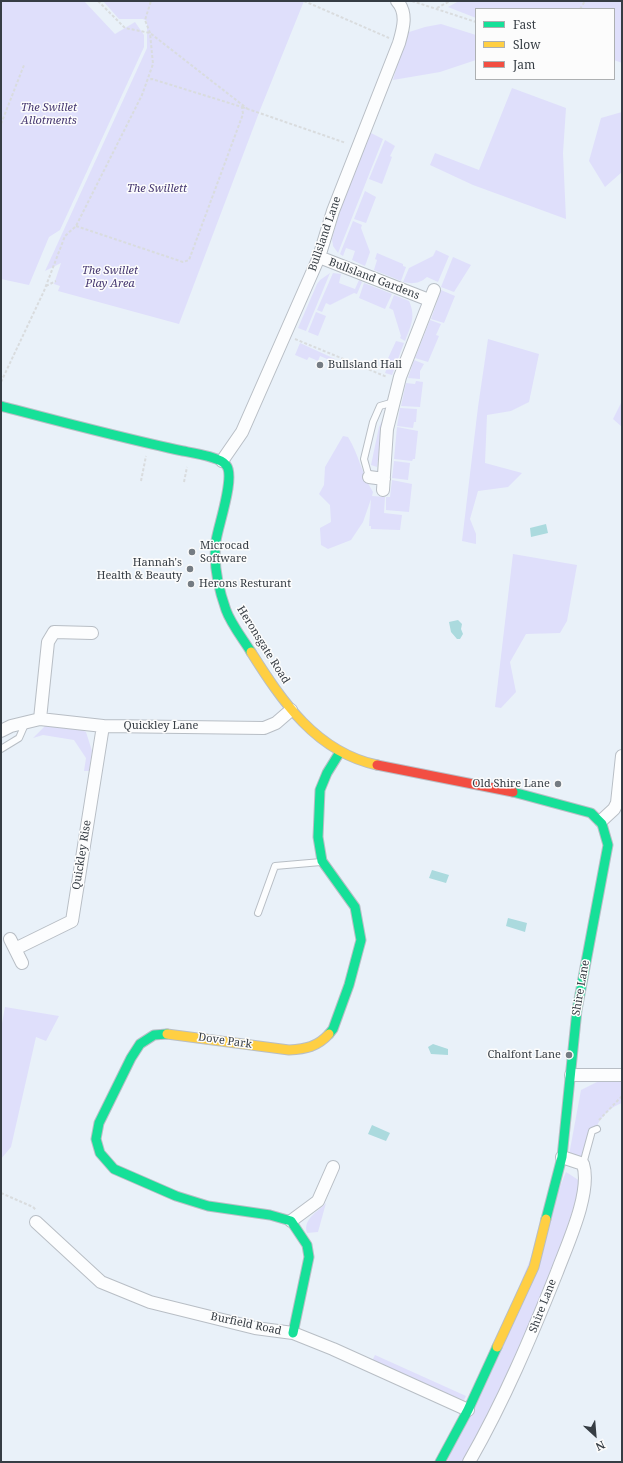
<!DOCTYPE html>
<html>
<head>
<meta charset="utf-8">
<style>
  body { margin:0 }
  #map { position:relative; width:623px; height:1463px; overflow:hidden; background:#e9f1f9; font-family:"Noto Serif",serif }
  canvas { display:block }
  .frame { position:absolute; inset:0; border:2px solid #363d44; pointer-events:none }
  .legend { position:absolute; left:475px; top:8px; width:140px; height:72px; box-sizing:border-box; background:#fcfcfc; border:1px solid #adb0b2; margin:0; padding:5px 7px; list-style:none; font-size:12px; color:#363d44 }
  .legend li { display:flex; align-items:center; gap:8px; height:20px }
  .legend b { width:20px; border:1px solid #adb0b2 }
  .north { position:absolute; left:575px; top:1415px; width:40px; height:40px; -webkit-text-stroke:3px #fcfcfc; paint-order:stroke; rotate:154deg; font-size:11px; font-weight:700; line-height:16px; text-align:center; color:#363d44 }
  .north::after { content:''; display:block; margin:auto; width:14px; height:18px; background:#363d44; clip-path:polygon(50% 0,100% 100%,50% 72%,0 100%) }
</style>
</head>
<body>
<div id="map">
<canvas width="623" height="1463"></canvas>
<div class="frame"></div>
<ul class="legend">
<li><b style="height:5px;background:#16e098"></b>Fast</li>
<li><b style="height:5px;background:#ffcf43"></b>Slow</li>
<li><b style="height:5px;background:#f24e42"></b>Jam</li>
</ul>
<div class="north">N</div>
</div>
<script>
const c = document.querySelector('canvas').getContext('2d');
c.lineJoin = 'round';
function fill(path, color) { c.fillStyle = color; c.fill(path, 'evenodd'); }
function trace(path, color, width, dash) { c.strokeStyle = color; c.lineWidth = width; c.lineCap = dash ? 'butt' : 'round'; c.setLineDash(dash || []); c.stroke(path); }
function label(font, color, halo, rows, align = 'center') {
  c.font = font + ' "Noto Serif",serif'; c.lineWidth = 3; c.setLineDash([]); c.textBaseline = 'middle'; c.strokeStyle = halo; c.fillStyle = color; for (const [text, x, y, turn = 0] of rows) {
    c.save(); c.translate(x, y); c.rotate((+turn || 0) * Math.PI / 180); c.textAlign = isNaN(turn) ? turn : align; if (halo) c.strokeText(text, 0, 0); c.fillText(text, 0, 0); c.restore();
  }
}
fill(new Path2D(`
  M 1,1 L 84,1 L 115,34 L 135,22 L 144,35 L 144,47 L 60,230 L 49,237 L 29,285 L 1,279 Z
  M 103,1 L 304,1 L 260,110 L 179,324 L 58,291 L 60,286 L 54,284 L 61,263 L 45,271 L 147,48 L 147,21 L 143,19 L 119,19 Z
  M 459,1 L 622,1 L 622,63 L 614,60 L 614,9 L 476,9 L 476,18 L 448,7 Z
  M 441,24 L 476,35 L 476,60 L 440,72 L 393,80 L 406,33 L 425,27 Z
  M 512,88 L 566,108 L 563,153 L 566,219 L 473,185 L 430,165 L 435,153 L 479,170 Z
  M 622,112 L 622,172 L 605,187 L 589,161 L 601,118 Z
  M 369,132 L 383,139 L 338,253 L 333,246 L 332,239 L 343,200 Z
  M 385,140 L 395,146 L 390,156 L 392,157 L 382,184 L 369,179 Z
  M 365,191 L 376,197 L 366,223 L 354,219 Z
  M 353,221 L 362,225 L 361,228 L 370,252 L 365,266 L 352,260 L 355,251 L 346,248 L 343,256 L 340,254 Z
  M 436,250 L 449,256 L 438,282 L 427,277 C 419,284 412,284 403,282 L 409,268 L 433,256 Z
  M 377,253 L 403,264 L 403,266 L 406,267 L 401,281 L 374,270 L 377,260 L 375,259 Z
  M 453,257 L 471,265 L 454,292 L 441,287 Z
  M 330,273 L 306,331 L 298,328 L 317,284 L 320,280 Z
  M 333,273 L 341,274 L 339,283 L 355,289 L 359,280 L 362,282 L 357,294 L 354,293 L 330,305 L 326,303 L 322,312 L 317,310 Z
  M 364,283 L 392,294 L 385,309 L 359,298 Z
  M 441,290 L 455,296 L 444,323 L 431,319 Z
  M 394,295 L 409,301 C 416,316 411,326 405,341 L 400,338 L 401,336 L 393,310 L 389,308 Z
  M 316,312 L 326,316 L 318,336 L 308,332 Z
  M 430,320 L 441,324 L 436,335 L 439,336 L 428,362 L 415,358 Z
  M 488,339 L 539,354 L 529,402 L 511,411 L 487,415 L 485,463 L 522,473 L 508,487 L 478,491 L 470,519 L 476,534 L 476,544 L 462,541 L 478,407 Z
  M 396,341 L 404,343 L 392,375 L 385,373 L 387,368 L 384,367 Z
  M 300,343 L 335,359 L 334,362 L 320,356 L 318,361 L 309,357 L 307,360 L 295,355 Z
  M 414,360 L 424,364 L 420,371 L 420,379 L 408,378 Z
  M 416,381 L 423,382 L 420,407 L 401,406 L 406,383 L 415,384 Z
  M 622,401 L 622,427 L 613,419 Z
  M 400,408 L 417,409 L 416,422 L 414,422 L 413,428 L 397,426 Z
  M 384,417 L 377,467 L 371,465 L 379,427 Z
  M 397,427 L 418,431 L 415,459 L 413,459 L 412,461 L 394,459 Z
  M 343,436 L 348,437 C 359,455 362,475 373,492 L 372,496 L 385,497 L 384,513 L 402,515 L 400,530 L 371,529 L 371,526 L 369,526 L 371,499 L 363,522 L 351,540 L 328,549 L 321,545 L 320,528 L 331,522 L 330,505 L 319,494 L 324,485 L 325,467 Z
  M 394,461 L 410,463 L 408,480 L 392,478 Z
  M 392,480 L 412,484 L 409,512 L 386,510 L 386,497 L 390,497 Z
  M 513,554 L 577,565 L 567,621 L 560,633 L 526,634 L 510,662 L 516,692 L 501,708 L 495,707 Z
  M 46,725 L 79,728 L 86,732 L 92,751 L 89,771 L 84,771 L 86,758 L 74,740 L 43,735 L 33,738 Z
  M 5,1007 L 59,1016 L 46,1041 L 36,1037 L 11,1147 L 1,1159 L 1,1029 Z
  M 622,1081 L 622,1103 C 599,1111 591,1137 581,1158 L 569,1155 L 581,1090 L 597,1082 Z
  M 566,1172 L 580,1181 C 568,1237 545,1288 522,1341 C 504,1382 487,1423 465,1462 L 447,1462 Z
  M 326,1203 L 318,1232 L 307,1233 C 302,1219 319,1211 326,1203 Z
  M 375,1355 L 466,1396 L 464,1400 L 442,1392 L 372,1361 Z`), '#dfdffb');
fill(new Path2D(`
  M 546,524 L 548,533 L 531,537 L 530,528 Z
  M 458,620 L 462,624 L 461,629 L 463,634 L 460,639 L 457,639 L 451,632 L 449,622 Z
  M 432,870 L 449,875 L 446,883 L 429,878 Z
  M 508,918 L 527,923 L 525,932 L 506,926 Z
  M 433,1044 L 448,1049 L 448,1055 L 431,1054 L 428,1047 Z
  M 372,1125 L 390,1133 L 386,1141 L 368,1134 Z`), '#abdade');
const lane = new Path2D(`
  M 369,477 L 364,459 L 373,422 L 380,406 L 394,402
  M 1,749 L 19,738 L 26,722
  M 258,913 L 275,866 L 321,862
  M 583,1164 L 592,1131 L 597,1129`);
const street = new Path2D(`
  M 319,257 L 429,300
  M 222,461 L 242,432 L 319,257 L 333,211 L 399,43 C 403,29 408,13 397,1
  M 369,477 L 384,479
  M 383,490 L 387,429 L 400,377 L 434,290
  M 40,719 L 48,642 L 54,632 L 92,633
  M 1,731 L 11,726 L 40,719 L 103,726 L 264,728 L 276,723 L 291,710
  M 601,821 L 614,809 L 617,803 L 622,756
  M 10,939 L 22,963
  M 15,949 L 72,921 L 103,726
  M 571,1075 L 622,1075
  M 291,1221 L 318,1201 L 333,1167
  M 36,1222 L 101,1282 L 150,1302 L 255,1328 L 293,1333 L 333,1349 L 468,1410
  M 469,1462 C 504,1401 531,1337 557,1272 C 567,1245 592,1192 583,1164 L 562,1157`);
const fast = new Path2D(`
  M 1,406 C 62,422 122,438 183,451 C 193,453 220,457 226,465 C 236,476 218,526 216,541 C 213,563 219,590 226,610 C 231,624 243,639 251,652
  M 513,792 L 591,813 L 602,824 L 608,845 L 577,1010 L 562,1157 L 546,1219
  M 167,1034 L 154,1035 L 140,1044 L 131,1058 L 99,1123 L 96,1139 L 100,1153 L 114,1169 L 176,1196 L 208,1206 L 270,1215 L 291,1221 L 307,1245 L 309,1257 L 293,1333
  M 329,1034 L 333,1029 L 349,985 L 361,940 L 355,907 L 322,861 L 318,837 L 320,790 L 327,773 L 340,752
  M 440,1462 L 468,1410 L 497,1347`);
const slow = new Path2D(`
  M 251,652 C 282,701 316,752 377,765
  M 167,1034 L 289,1050 C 306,1049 317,1047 329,1034
  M 497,1347 L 534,1267 L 546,1219`);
const jam = new Path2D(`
  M 377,765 L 513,792`);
trace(lane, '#b8bec5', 8);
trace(street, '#b8bec5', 14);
trace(fast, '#b8bec5', 11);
trace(slow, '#b8bec5', 11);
trace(jam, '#b8bec5', 11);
trace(new Path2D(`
  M 98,1 L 125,28 L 150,33 L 249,110
  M 304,1 L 389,38
  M 412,1 L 476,22
  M 437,8 L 450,1
  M 580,9 L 585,1
  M 242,107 L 346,143
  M 1,124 L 24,65
  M 76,226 L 183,262 L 189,260 L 243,114 L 242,107 L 152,79 L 147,80
  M 46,286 L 56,281
  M 295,339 L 387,377
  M 1,382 L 44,291 L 65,236 L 76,226 L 142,95 L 153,64 L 150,33 L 145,20 L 151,1
  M 141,481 L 146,456
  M 184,482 L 187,467
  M 599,1120 L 622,1096
  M 1,1193 L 33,1207 L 36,1210`), '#d9dcde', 2, [3, 2]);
trace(lane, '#fcfdfe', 6);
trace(street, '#fcfdfe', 12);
trace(fast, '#16e098', 9);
trace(slow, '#ffcf43', 9);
trace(jam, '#f24e42', 9);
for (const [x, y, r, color] of [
  [320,365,4,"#757c83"],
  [192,552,4,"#757c83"],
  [190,569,4,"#757c83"],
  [191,584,4,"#757c83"],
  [558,784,4,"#757c83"],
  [569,1055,4,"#757c83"]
]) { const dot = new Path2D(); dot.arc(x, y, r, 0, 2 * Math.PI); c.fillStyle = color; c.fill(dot); trace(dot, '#fcfcfc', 1.5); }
label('italic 11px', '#453770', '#fcfcfc', [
  ["The Swillet",49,108],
  ["Allotments",49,121],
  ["The Swillett",157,189],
  ["The Swillet",110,271],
  ["Play Area",110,284]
]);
label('11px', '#363d44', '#fcfcfc', [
  ["Bullsland Lane",325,234,-71],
  ["Bullsland Gardens",374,279,21],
  ["Heronsgate Road",263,645,58],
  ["Quickley Lane",161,726],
  ["Quickley Rise",82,855,-81],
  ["Shire Lane",581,988,-80],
  ["Dove Park",225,1041,8],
  ["Shire Lane",543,1306,-69],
  ["Burfield Road",246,1324,12]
]);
label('11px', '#363d44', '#fcfcfc', [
  ["Bullsland Hall",328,365],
  ["Microcad",200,546],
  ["Software",200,559],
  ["Hannah's",182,563,"right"],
  ["Health & Beauty",182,576,"right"],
  ["Herons Resturant",199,584],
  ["Old Shire Lane",550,784,"right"],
  ["Chalfont Lane",561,1055,"right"]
], 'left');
</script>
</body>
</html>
